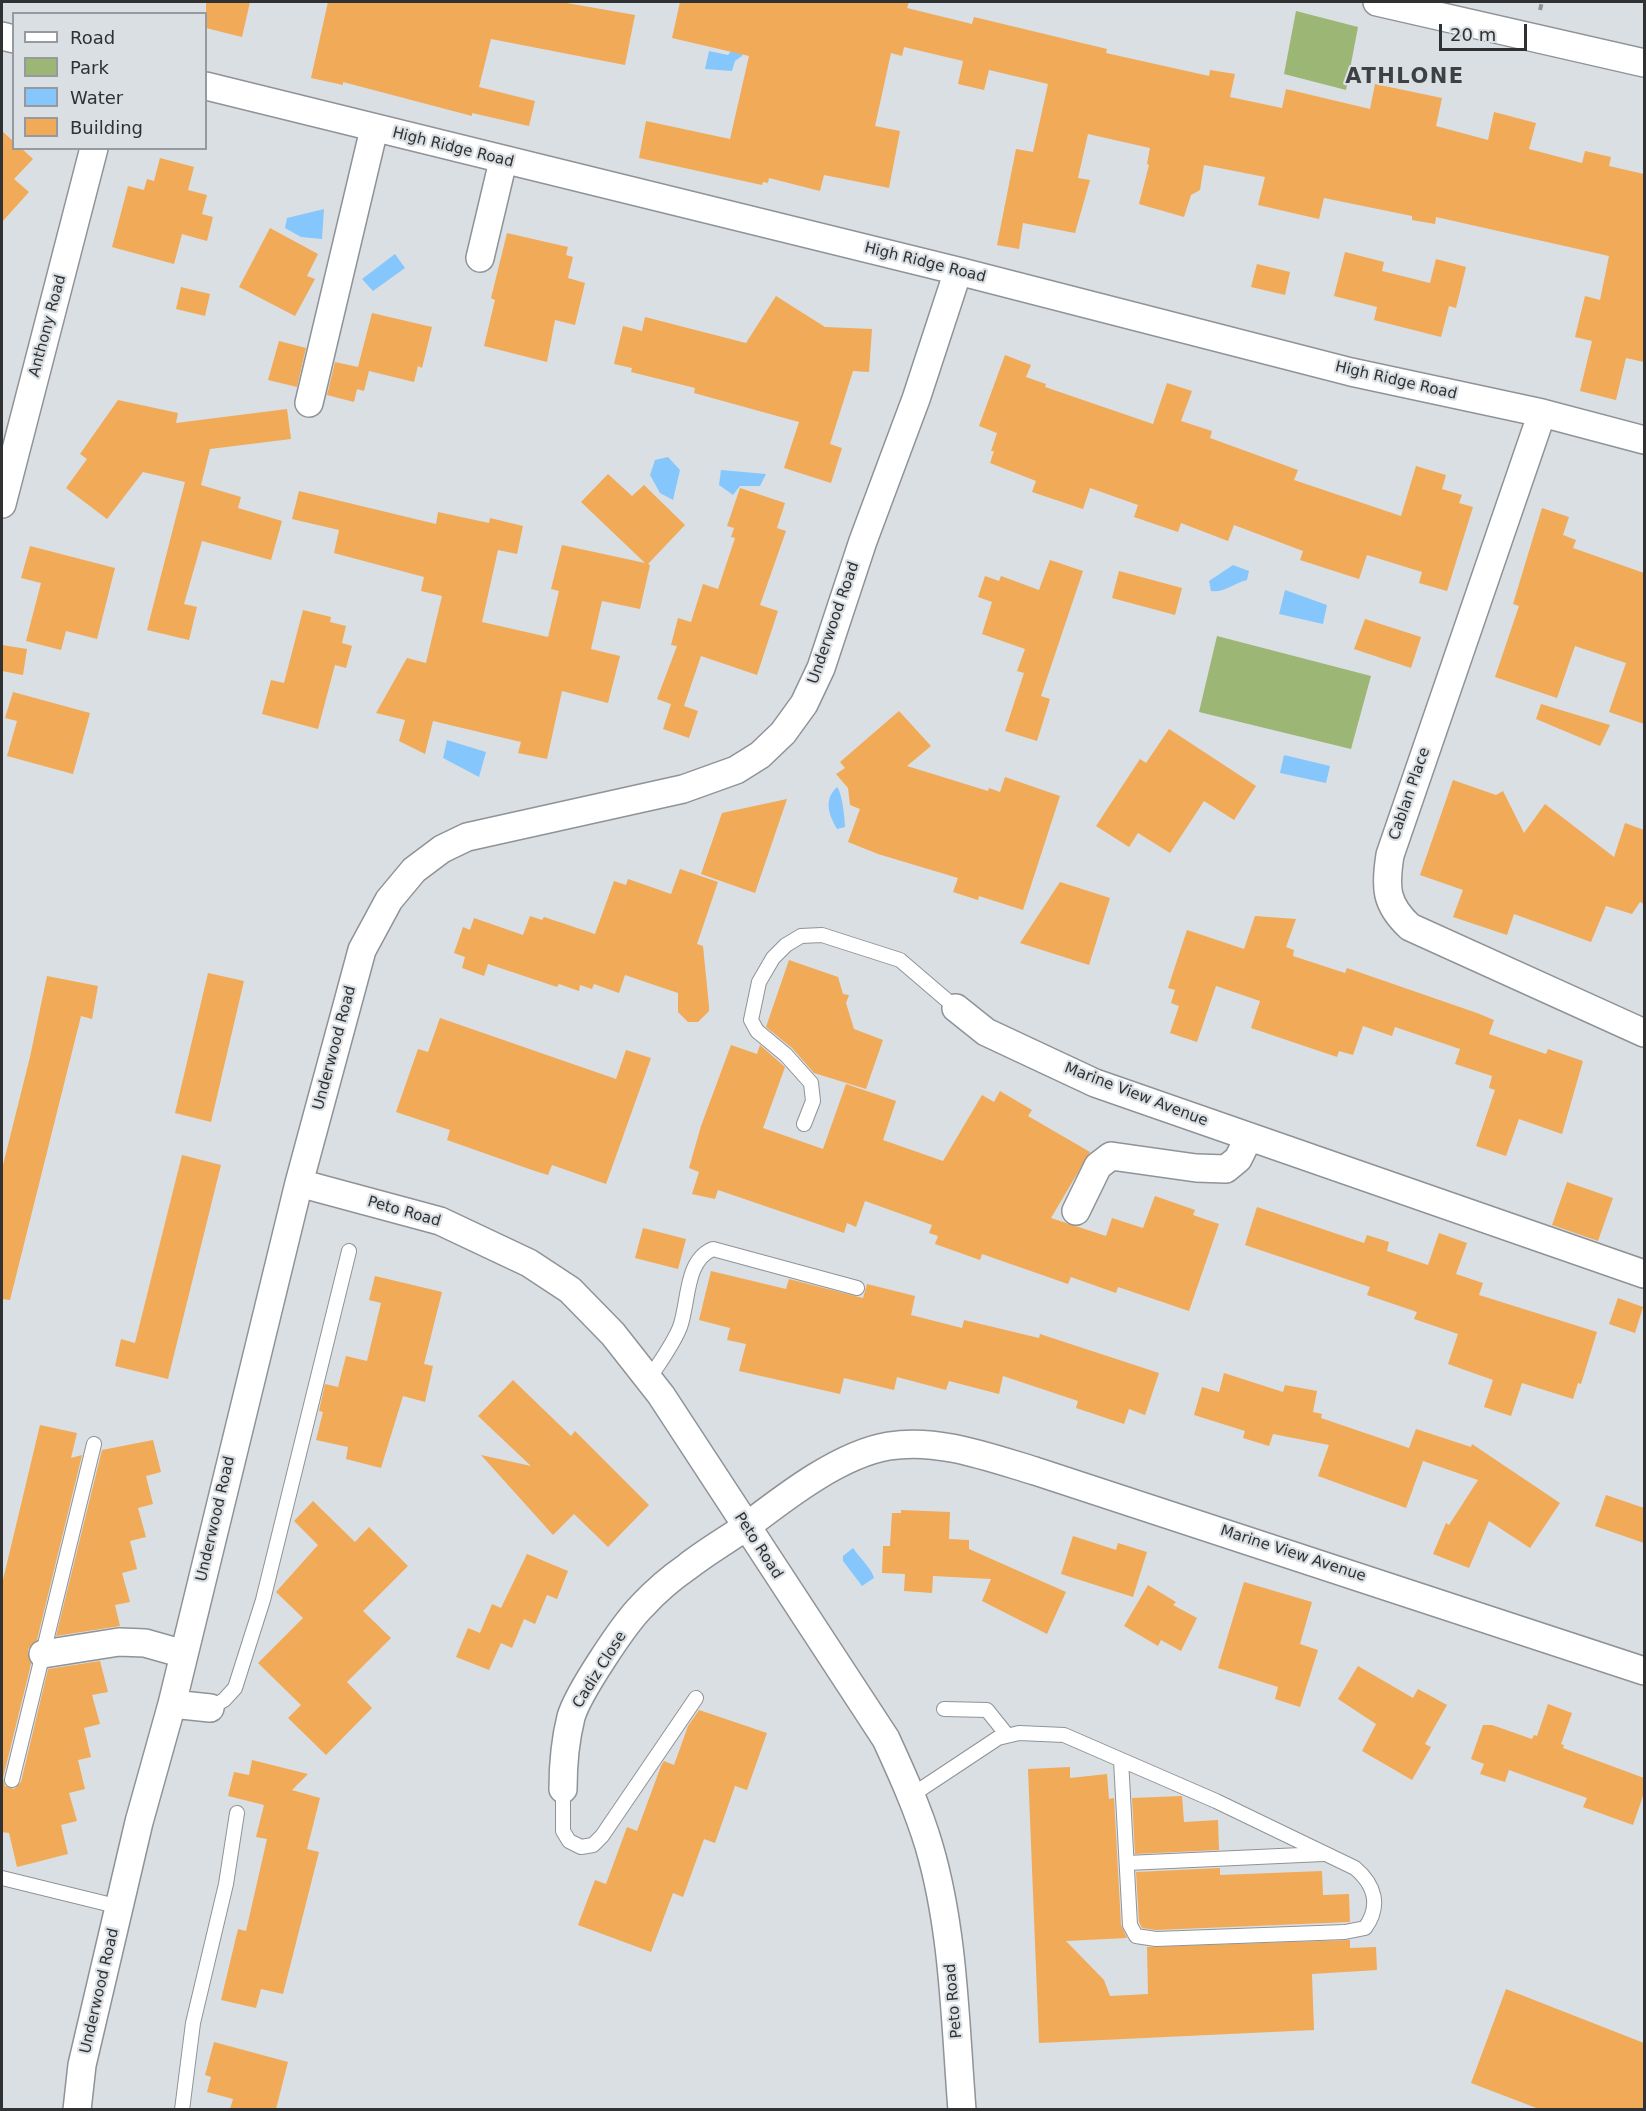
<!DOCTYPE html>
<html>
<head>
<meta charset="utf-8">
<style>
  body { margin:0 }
  #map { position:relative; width:1646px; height:2111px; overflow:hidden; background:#dadfe3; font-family:"DejaVu Sans",sans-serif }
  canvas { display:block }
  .frame { position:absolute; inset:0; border:3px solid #303133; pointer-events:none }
  .legend { position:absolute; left:12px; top:12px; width:195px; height:138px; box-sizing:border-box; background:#dadfe3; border:2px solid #96999d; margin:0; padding:8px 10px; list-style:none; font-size:18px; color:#303133 }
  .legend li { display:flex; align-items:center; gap:12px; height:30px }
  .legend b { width:30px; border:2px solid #96999d }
  .scale { position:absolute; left:1439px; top:24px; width:88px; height:27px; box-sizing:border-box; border:3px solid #303133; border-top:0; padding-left:8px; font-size:18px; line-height:21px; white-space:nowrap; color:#303133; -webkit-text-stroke:4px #dadfe3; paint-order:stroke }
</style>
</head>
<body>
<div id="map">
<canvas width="1646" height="2111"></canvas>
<div class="frame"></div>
<ul class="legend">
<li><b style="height:8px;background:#fff"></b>Road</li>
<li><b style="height:16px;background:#9cb675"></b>Park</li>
<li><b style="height:16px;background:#85c7fd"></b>Water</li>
<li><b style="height:16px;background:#f0aa58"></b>Building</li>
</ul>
<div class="scale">20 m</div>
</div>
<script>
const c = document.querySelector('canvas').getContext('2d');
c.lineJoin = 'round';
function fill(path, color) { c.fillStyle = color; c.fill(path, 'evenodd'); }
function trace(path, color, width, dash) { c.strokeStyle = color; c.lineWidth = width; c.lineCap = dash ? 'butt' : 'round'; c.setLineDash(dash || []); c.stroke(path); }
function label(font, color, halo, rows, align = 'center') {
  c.font = font + ' "DejaVu Sans",sans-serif'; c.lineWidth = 4.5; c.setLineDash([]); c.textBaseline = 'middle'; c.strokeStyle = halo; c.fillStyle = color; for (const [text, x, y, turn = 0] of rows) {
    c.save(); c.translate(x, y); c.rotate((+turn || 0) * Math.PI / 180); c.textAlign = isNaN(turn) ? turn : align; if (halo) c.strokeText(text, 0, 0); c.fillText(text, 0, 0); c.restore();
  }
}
fill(new Path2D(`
  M 1296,11 L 1358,27 L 1346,90 L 1284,74 Z
  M 1217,636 L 1371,676 L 1351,749 L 1199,712 Z`), '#9cb675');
fill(new Path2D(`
  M 733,48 L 743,50 L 742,56 L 735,61 L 732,71 L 705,69 L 709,51 L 728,55 Z
  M 324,209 L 322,239 L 301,237 L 285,228 L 287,218 Z
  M 395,254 L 405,268 L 373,291 L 362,279 Z
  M 668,457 L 680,470 L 673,500 L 660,493 L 650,475 L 655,460 Z
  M 721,470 L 766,474 L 760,486 L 740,486 L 733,495 L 719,485 Z
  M 1233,565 L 1249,571 L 1247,580 C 1234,583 1224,593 1211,591 L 1209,581 Z
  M 1285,590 L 1327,605 L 1323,624 L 1279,614 Z
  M 447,740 L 486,752 L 479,777 L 443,758 Z
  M 1284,755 L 1330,766 L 1326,783 L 1280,773 Z
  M 837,787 C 842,792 845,819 845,827 L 837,829 C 829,815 823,800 837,787 Z
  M 853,1548 C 859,1557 872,1569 874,1578 L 862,1586 L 843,1561 L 843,1556 Z`), '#85c7fd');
fill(new Path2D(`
  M 206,2 L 250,2 L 242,37 L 206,28 Z
  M 328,2 L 561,2 L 635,15 L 625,65 L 491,39 L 479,87 L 535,101 L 529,126 L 472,113 L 472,116 L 343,82 L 343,85 L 311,78 Z
  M 680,2 L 909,2 L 907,8 L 972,24 L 974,17 L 1107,49 L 1106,53 L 1209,76 L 1210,70 L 1235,74 L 1230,97 L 1282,108 L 1286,89 L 1370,109 L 1375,84 L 1442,98 L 1436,126 L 1488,140 L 1494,112 L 1536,123 L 1529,149 L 1582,163 L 1585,151 L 1611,157 L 1609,166 L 1644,174 L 1644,362 L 1626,358 L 1616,400 L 1580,391 L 1592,341 L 1575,337 L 1585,296 L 1600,300 L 1609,256 L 1436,217 L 1435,224 L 1412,220 L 1412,216 L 1324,198 L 1319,219 L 1258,205 L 1265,177 L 1204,165 L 1200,190 L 1191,195 L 1184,217 L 1139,204 L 1149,165 L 1147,164 L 1150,148 L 1088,134 L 1078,178 L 1090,180 L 1075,233 L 1023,223 L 1019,249 L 997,245 L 1016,149 L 1033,152 L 1048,84 L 989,70 L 984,90 L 958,84 L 963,61 L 904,47 L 902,56 L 891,53 L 875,126 L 900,131 L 889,188 L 824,175 L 820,191 L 769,178 L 768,183 L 763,182 L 762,185 L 639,158 L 646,121 L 730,139 L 749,56 L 672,38 Z
  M 2,131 L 14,142 L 14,148 L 21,148 L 33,159 L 14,179 L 29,192 L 2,222 Z
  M 160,158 L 194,167 L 188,190 L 207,195 L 202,214 L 213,217 L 207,241 L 182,234 L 174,264 L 112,247 L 128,186 L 144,190 L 147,179 L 154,181 Z
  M 270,228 L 318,254 L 307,276 L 315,279 L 295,316 L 239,287 Z
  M 507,233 L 568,247 L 566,255 L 573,257 L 568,278 L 585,283 L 575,325 L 555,320 L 547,362 L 484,346 L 495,300 L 491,298 Z
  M 1345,252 L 1384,262 L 1382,271 L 1430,283 L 1436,259 L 1466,267 L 1456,308 L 1449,306 L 1441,337 L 1374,320 L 1377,307 L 1334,296 Z
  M 1257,264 L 1290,272 L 1285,295 L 1251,287 Z
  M 181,287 L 210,294 L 205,316 L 176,309 Z
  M 776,296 L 825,327 L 872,329 L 869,372 L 853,371 L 830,444 L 842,448 L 831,483 L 784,468 L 799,422 L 694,393 L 695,388 L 631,372 L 632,368 L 614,364 L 623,326 L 642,331 L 645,317 L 746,343 Z
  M 372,313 L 432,327 L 422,368 L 418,366 L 414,382 L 369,371 L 364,391 L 357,389 L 354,402 L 327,395 L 335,362 L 358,367 Z
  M 279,341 L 306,348 L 297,387 L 268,380 Z
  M 1005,355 L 1031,365 L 1026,377 L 1046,384 L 1045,387 L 1153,424 L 1167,383 L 1192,391 L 1181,421 L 1212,431 L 1210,438 L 1298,470 L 1294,480 L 1401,516 L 1416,466 L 1446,475 L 1442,489 L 1462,495 L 1459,503 L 1473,507 L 1447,591 L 1419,583 L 1422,572 L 1367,555 L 1359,579 L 1300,560 L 1303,551 L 1234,525 L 1228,541 L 1181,523 L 1178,532 L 1134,517 L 1138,505 L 1090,488 L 1083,509 L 1032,492 L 1036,481 L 990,463 L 994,451 L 991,451 L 997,433 L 979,426 Z
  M 118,400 L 178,413 L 176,423 L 287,409 L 291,439 L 210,449 L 201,485 L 241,497 L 238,508 L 282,521 L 271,560 L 202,541 L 184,604 L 197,607 L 189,640 L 147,630 L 185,482 L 143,472 L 107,519 L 66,488 L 87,459 L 80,454 Z
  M 608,474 L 632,496 L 644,485 L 685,525 L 648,564 L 650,565 L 640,609 L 602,601 L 591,649 L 620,656 L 608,703 L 562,691 L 547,759 L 518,753 L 521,742 L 433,721 L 425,754 L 399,741 L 405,720 L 376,713 L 407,658 L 426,663 L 442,596 L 421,591 L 424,577 L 334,553 L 339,530 L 292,519 L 299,491 L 436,524 L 438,512 L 489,523 L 490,518 L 523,526 L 517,554 L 498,550 L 482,622 L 548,637 L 559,591 L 551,589 L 562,545 L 645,563 L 581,502 Z
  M 740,488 L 785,503 L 777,528 L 786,531 L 760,605 L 778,611 L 757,675 L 701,656 L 684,706 L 698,711 L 689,738 L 663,729 L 671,704 L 657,699 L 677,646 L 671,645 L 678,618 L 691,622 L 703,584 L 718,589 L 735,538 L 731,537 L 734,528 L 727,526 Z
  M 1542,508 L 1569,517 L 1563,535 L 1576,540 L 1573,548 L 1644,573 L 1644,724 L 1609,712 L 1626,663 L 1575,646 L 1557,698 L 1495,677 L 1519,606 L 1513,604 Z
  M 30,546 L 115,568 L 97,639 L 66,631 L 61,650 L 26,641 L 41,583 L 21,578 Z
  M 1050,560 L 1083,571 L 1041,696 L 1050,699 L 1037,741 L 1005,731 L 1024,673 L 1017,671 L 1025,649 L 982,634 L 992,602 L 978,597 L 985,576 L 999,581 L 1001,576 L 1039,590 Z
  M 1119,571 L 1182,588 L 1175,615 L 1112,598 Z
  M 303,610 L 331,617 L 330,622 L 346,626 L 342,643 L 352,646 L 346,668 L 335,665 L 318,729 L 262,714 L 271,680 L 284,683 Z
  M 1365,619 L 1421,637 L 1411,668 L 1354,649 Z
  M 2,645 L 27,649 L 23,675 L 2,671 Z
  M 13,692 L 90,713 L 73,774 L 7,756 L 17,721 L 5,718 Z
  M 1541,704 L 1610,725 L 1600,746 L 1536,719 Z
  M 899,711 L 931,746 L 907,766 L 988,791 L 989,788 L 1000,792 L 1005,777 L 1060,796 L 1023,910 L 979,896 L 978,900 L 953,892 L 958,878 L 878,854 L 848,842 L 860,809 L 850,805 L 848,788 L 836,774 L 845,768 L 840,762 Z
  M 1169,729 L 1256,786 L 1234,820 L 1204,801 L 1170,853 L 1138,833 L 1129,847 L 1096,826 L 1140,759 L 1146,763 Z
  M 1453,780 L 1496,795 L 1503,791 L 1524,833 L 1545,804 L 1614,857 L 1625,823 L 1644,830 L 1644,904 L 1640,902 L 1632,914 L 1606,906 L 1591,942 L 1514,914 L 1507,935 L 1453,917 L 1463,890 L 1420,875 Z
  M 787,799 L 755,893 L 701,874 L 722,813 Z
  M 680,869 L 718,882 L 697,944 L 703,946 L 709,1006 L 709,1011 L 698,1022 L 688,1022 L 678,1012 L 678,993 L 625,975 L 619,993 L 594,984 L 592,989 L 580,985 L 579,991 L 559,984 L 557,987 L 488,964 L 484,976 L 462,968 L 465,957 L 454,953 L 463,927 L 470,930 L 474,918 L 523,935 L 530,916 L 542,920 L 544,917 L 595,934 L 614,881 L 626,885 L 628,879 L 671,894 Z
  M 1060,882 L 1110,898 L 1089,965 L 1020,943 Z
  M 1255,916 L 1296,919 L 1286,947 L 1294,950 L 1293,956 L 1345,973 L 1347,968 L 1477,1013 L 1494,1020 L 1489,1034 L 1546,1054 L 1548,1049 L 1583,1061 L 1562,1134 L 1519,1119 L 1506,1156 L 1476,1146 L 1495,1090 L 1489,1088 L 1492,1076 L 1455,1064 L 1460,1049 L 1395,1027 L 1392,1036 L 1363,1026 L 1353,1055 L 1339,1051 L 1337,1057 L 1251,1028 L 1260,1001 L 1216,986 L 1197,1042 L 1170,1033 L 1179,1006 L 1171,1003 L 1175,990 L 1168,988 L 1187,930 L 1244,949 Z
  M 789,960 L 838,977 L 843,994 L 849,995 L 846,1003 L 854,1029 L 883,1040 L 866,1089 L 814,1073 L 792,1048 L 766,1027 Z
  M 208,973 L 244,981 L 211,1122 L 175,1113 Z
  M 47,976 L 98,986 L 92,1019 L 81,1016 L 10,1300 L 2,1299 L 2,1169 L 30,1057 Z
  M 440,1018 L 616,1079 L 626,1050 L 651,1058 L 606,1184 L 552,1165 L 548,1175 L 532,1170 L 447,1140 L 450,1130 L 396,1112 L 418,1049 L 428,1052 Z
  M 731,1045 L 757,1054 L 760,1045 L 785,1067 L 763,1128 L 823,1149 L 846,1084 L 896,1101 L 883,1140 L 943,1161 L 982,1095 L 994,1102 L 1000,1091 L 1032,1110 L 1028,1116 L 1090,1152 L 1051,1218 L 1106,1236 L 1112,1218 L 1143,1228 L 1155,1196 L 1195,1210 L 1193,1215 L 1219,1224 L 1189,1311 L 1118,1287 L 1116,1293 L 1071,1277 L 1068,1284 L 982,1254 L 980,1260 L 935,1244 L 938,1236 L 929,1233 L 932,1225 L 865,1201 L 856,1227 L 847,1223 L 844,1233 L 718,1190 L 715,1199 L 692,1194 L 699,1172 L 689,1168 L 701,1126 Z
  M 182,1155 L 221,1165 L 168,1379 L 115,1366 L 121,1339 L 135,1343 Z
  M 1567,1182 L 1613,1198 L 1598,1241 L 1552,1225 Z
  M 1257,1207 L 1364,1243 L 1367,1235 L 1389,1242 L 1387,1251 L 1428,1265 L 1439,1233 L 1467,1243 L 1456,1274 L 1483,1283 L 1479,1295 L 1597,1332 L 1581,1384 L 1578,1383 L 1573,1399 L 1522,1383 L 1511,1416 L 1484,1407 L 1493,1380 L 1448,1364 L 1458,1334 L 1414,1319 L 1417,1312 L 1367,1295 L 1370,1287 L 1245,1245 Z
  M 643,1228 L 686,1239 L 678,1269 L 635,1258 Z
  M 711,1271 L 786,1289 L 789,1279 L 863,1298 L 867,1284 L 915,1296 L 911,1315 L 962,1328 L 964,1320 L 1039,1338 L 1040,1334 L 1159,1373 L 1145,1415 L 1129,1409 L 1124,1424 L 1076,1408 L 1078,1401 L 1003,1376 L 999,1394 L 949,1381 L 946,1390 L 897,1377 L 894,1390 L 844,1378 L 840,1394 L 739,1371 L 746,1344 L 727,1340 L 730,1328 L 699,1320 Z
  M 375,1276 L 442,1292 L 424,1364 L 433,1366 L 425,1402 L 403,1396 L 381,1468 L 346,1459 L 348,1447 L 316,1440 L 323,1412 L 319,1411 L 325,1384 L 338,1387 L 346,1356 L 367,1361 L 381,1303 L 369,1300 Z
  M 1618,1298 L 1643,1307 L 1635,1333 L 1609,1324 Z
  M 1224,1373 L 1283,1392 L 1285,1385 L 1317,1391 L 1313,1412 L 1322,1414 L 1321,1418 L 1409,1448 L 1416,1429 L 1471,1447 L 1472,1444 L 1560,1503 L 1530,1548 L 1489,1521 L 1469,1568 L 1433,1554 L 1446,1523 L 1449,1525 L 1478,1480 L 1423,1461 L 1406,1508 L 1318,1476 L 1329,1445 L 1273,1434 L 1269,1446 L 1243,1438 L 1245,1431 L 1194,1415 L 1202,1387 L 1219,1392 Z
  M 513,1380 L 571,1436 L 575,1431 L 649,1505 L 608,1547 L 574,1514 L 553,1535 L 481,1455 L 531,1466 L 478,1416 Z
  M 40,1425 L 77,1433 L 71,1458 L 82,1455 L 37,1640 L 28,1649 L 31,1664 L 3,1778 L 5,1786 L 14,1789 L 21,1782 L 48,1669 L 100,1661 L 108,1692 L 92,1695 L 100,1724 L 84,1728 L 91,1757 L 78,1760 L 85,1789 L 69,1793 L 77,1821 L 61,1825 L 68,1854 L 17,1867 L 9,1833 L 2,1832 L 2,1584 Z
  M 153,1440 L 161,1472 L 146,1476 L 153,1504 L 138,1508 L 146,1537 L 130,1541 L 137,1569 L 122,1573 L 130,1602 L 115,1605 L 120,1626 L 56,1636 L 102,1450 Z
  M 1606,1495 L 1644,1508 L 1644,1543 L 1595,1526 Z
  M 313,1501 L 355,1542 L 369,1527 L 408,1566 L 363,1611 L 391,1638 L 347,1682 L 372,1708 L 326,1755 L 288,1718 L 301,1705 L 258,1663 L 303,1618 L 276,1592 L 318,1545 L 294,1521 Z
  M 901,1510 L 950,1512 L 949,1539 L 969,1540 L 969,1549 L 1066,1592 L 1047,1634 L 982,1601 L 991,1579 L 933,1576 L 932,1593 L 904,1591 L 905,1574 L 882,1573 L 883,1546 L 890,1546 L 892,1513 L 901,1513 Z
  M 1073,1536 L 1116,1550 L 1118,1543 L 1147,1552 L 1133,1597 L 1061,1574 Z
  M 527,1554 L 568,1571 L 557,1599 L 547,1595 L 535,1624 L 524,1619 L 512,1648 L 501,1643 L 489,1670 L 456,1657 L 468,1628 L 480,1633 L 492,1604 L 501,1608 Z
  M 1244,1582 L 1312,1602 L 1300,1644 L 1318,1650 L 1300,1707 L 1275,1699 L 1278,1687 L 1218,1668 Z
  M 1148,1585 L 1176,1602 L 1173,1605 L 1197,1618 L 1181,1651 L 1161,1640 L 1158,1646 L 1124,1626 Z
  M 1358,1666 L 1413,1698 L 1418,1689 L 1447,1705 L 1425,1744 L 1431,1747 L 1412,1780 L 1362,1751 L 1376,1724 L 1338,1699 Z
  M 1548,1704 L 1572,1713 L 1561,1744 L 1564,1745 L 1563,1748 L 1644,1778 L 1644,1793 L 1633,1825 L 1583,1807 L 1587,1798 L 1509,1770 L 1505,1782 L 1480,1774 L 1484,1764 L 1471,1759 L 1483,1725 L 1492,1725 L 1532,1739 L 1534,1735 L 1537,1736 Z
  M 699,1710 L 767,1733 L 747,1790 L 735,1786 L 715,1843 L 704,1839 L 683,1897 L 673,1893 L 651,1952 L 578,1925 L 595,1880 L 606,1884 L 627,1827 L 637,1831 L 661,1766 L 664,1761 L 674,1765 L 688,1726 Z
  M 252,1760 L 308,1774 L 292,1790 L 320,1798 L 307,1849 L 319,1852 L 283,1994 L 261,1989 L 256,2008 L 221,2000 L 238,1929 L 246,1931 L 267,1839 L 256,1837 L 264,1805 L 228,1796 L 234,1772 L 249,1775 Z
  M 1070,1767 L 1070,1778 L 1107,1774 L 1109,1799 L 1114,1798 L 1121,1925 L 1127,1938 L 1066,1941 L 1104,1980 L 1110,1996 L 1148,1994 L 1147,1947 L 1350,1940 L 1350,1948 L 1376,1947 L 1377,1970 L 1312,1974 L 1314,2030 L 1039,2043 L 1028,1769 Z
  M 1182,1796 L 1184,1822 L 1218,1820 L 1219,1850 L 1135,1854 L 1132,1798 Z
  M 1220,1868 L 1220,1875 L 1322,1871 L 1323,1895 L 1349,1894 L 1350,1922 L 1156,1930 L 1142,1928 L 1139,1922 L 1136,1872 Z
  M 1506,1989 L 1644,2043 L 1644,2109 L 1539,2109 L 1471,2083 Z
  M 214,2042 L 288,2062 L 276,2109 L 230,2109 L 233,2099 L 207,2092 L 211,2077 L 205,2075 Z`), '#f0aa58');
const service = new Path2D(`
  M 804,1124 L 813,1101 L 811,1083 L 786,1055 L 757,1031 L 751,1020 L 759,982 L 773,958 L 786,945 L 801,936 L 822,935 L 900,960 L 956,1008
  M 649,1379 C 659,1363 673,1345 680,1327 C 689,1302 685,1260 713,1249 L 857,1288
  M 210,1708 L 224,1700 L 235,1688 L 263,1600 L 349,1251
  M 944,1709 L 987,1710 L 1007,1735
  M 12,1780 L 94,1444
  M 563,1789 L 563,1831 L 569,1841 L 581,1847 L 593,1845 L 602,1836 L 696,1698
  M 912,1795 L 998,1738 L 1019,1733 L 1064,1735 L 1216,1801 L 1355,1868 C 1375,1885 1381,1906 1365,1928 L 1345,1932 L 1156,1939 L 1136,1936 L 1130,1925 L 1121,1760
  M 1127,1863 L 1323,1854
  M 2,1878 L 120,1907
  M 182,2110 L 193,2023 L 226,1884 L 237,1813`);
const minor = new Path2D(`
  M 1377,2 L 1644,63
  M 2,36 L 14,39
  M 206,86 L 958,271 L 1351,372 L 1542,413 L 1644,440
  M 480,258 L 503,161
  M 309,403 L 374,129
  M 1542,413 L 1390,855 C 1385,887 1385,904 1410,927 L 1644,1033
  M 2,504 L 94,148
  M 956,1008 L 986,1032 L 1095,1083 L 1644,1274
  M 299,1183 L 440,1221 L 529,1263 L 570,1290 L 613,1334 L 661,1395 L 886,1739 C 902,1774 918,1809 929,1846 C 954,1931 955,2022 962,2110
  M 1076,1211 L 1098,1166 L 1111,1156 L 1196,1168 L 1226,1169 L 1238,1159 L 1249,1137
  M 43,1654 L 119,1642 L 145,1643 L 184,1654
  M 172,1704 L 210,1708
  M 563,1789 C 563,1764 565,1741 571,1717 C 578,1693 624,1624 642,1606 C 655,1592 671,1578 687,1567 C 706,1552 727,1540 747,1526 C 785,1497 840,1454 889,1446 C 938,1438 988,1457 1035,1471 L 1644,1671
  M 77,2110 L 82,2065 L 139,1822 L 172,1704 L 299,1183 L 362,950 L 389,900 L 414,870 L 442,849 L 467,837 L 683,789 L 736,770 L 760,755 L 783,733 L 804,704 L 821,668 L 863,541 L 916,399 L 958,271`);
trace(service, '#8f9397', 16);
trace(minor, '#8f9397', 30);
trace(new Path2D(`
  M 1540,10 L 1542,2`), '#909396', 4, [6, 3]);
trace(service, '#fff', 14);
trace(minor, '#fff', 27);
label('15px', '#303133', '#dadfe3', [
  ["High Ridge Road",453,148,14],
  ["High Ridge Road",925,263,14],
  ["Anthony Road",48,326,-75],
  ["High Ridge Road",1396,381,13],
  ["Underwood Road",834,623,-71],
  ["Cablan Place",1410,794,-71],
  ["Underwood Road",335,1048,-75],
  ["Marine View Avenue",1136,1095,21],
  ["Peto Road",404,1212,16],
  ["Underwood Road",216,1519,-77],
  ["Peto Road",758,1546,57],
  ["Marine View Avenue",1293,1554,18],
  ["Cadiz Close",600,1670,-58],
  ["Underwood Road",100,1991,-77],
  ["Peto Road",954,2001,-95]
]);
c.letterSpacing = '1.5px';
label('bold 21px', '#3d4144', '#dadfe3', [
  ["ATHLONE",1405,78]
]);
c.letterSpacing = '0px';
</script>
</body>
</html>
